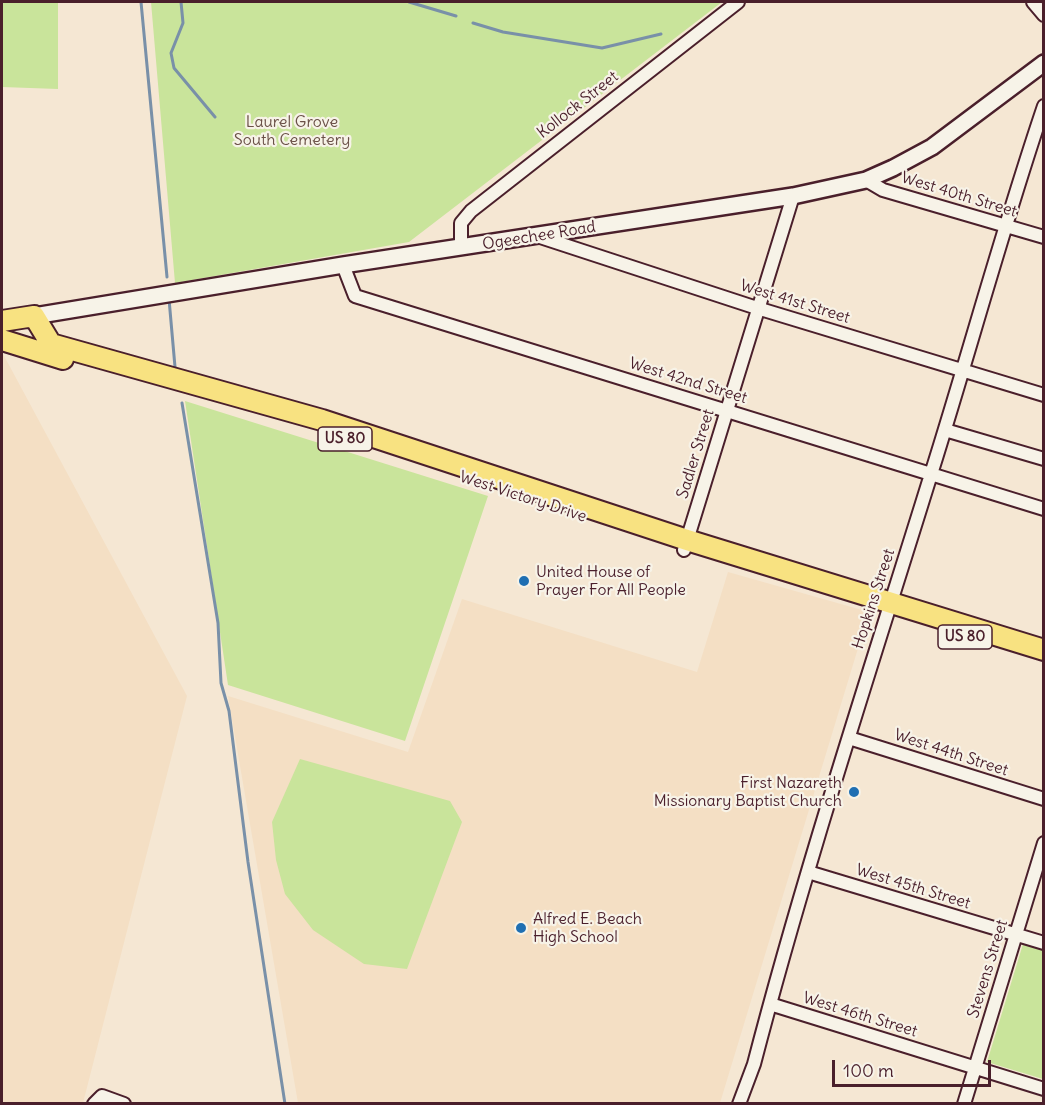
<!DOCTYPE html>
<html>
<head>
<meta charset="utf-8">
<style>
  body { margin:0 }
  #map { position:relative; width:1045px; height:1105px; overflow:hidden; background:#f5e7d3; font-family:Delius,sans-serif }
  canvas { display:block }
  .frame { position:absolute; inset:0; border:3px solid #4a1f2b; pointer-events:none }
  .scale { position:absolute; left:832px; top:1060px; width:159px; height:27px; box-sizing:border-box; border:3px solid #4a1f2b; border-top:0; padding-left:8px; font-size:18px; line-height:21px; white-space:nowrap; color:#4a1f2b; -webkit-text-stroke:4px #f7f3e8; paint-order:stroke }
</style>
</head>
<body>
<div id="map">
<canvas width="1045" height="1105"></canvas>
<div class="frame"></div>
<div class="scale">100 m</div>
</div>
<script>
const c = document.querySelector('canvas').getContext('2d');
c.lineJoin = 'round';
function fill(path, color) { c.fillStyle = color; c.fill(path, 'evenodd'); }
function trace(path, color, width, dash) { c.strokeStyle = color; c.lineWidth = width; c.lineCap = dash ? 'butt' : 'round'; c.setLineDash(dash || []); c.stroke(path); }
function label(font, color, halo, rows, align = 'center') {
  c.font = font + ' Delius,sans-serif'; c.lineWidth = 4.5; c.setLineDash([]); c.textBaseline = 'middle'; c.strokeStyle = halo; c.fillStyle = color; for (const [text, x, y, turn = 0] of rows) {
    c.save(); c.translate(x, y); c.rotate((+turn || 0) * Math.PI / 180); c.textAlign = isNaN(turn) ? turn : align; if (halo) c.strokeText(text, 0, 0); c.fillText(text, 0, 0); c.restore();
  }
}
fill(new Path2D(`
  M 2,352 L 187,696 L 83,1103 L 2,1103 Z
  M 728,572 L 869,612 L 720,1103 L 298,1103 L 228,696 L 408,752 L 462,599 L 697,672 Z`), '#f4dfc4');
fill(new Path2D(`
  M 2,2 L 58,2 L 58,89 L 2,87 Z
  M 151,2 L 722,2 L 409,242 L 175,283 Z
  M 185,401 L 488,496 L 405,741 L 228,685 Z
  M 300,759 L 450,801 L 462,822 L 407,969 L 364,964 L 313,930 L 285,894 L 276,860 L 272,822 Z
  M 1023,944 L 1043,950 L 1043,1079 L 987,1062 Z`), '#c9e49b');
trace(new Path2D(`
  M 141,2 L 167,277
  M 181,2 L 183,23 L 171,53 L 174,68 L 215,117
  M 409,2 L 456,16
  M 473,23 L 503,32 L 602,48 L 661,34
  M 169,299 L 175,367
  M 182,403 L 218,623 L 221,683 L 229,711 L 248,862 L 285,1104`), '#7990a8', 3);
const minor = new Path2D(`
  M 1033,2 L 1044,15
  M 866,180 L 883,190 L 1044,237
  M 537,236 L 757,308 L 1044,395
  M 461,248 L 461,223 L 471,211 L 738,2
  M 343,265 L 355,296 L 1044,509
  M 945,430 L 1044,459
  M 684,550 L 793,196
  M 849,738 L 1044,799
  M 808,872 L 1044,943
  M 770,1004 L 1044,1089
  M 94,1104 L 102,1096 L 124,1104
  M 739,1104 L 754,1064 C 806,864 871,668 932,471 C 970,350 1003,227 1044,106
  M 964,1104 L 1044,843`);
const tertiary = new Path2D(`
  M 34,316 L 343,265 L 793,196 L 866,180 L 893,168 L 932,147 L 1044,63`);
const primary = new Path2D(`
  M 2,321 L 34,316 L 51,344 L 322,420 L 687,540 L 1044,650
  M 2,340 L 63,359`);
trace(minor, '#4a1f2b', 16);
trace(tertiary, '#4a1f2b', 20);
trace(primary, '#4a1f2b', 24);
trace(minor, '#f7f3e8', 12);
trace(tertiary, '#f7f3e8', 15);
trace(primary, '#f8e281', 20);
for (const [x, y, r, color] of [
  [524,581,6,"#1f6fb2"],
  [854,792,6,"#1f6fb2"],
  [521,928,6,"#1f6fb2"]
]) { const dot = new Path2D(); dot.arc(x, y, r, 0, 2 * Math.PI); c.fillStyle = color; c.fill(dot); trace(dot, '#f7f3e8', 2); }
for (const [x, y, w] of [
  [345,439,54],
  [965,637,54]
]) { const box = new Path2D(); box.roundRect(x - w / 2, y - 12, w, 24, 4.5); c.fillStyle = '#f7f3e8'; c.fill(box); trace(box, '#4a1f2b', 1.5); }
label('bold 15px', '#4a1f2b', null, [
  ["US 80",345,439],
  ["US 80",965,637]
]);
label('16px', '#4a1f2b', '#f7f3e8', [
  ["Kollock Street",578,105,-38],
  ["West 40th Street",959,195,17],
  ["Ogeechee Road",539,236,-9],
  ["West 41st Street",795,302,17],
  ["West 42nd Street",688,381,17],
  ["Sadler Street",696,454,-73],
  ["West Victory Drive",523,497,18],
  ["Hopkins Street",874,599,-72],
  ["West 44th Street",951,753,18],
  ["West 45th Street",913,887,17],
  ["Stevens Street",988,969,-73],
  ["West 46th Street",860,1015,17]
]);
label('16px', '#6a5047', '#f7f3e8', [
  ["Laurel Grove",292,122],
  ["South Cemetery",292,140]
]);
label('16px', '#4a1f2b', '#f7f3e8', [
  ["United House of",536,572],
  ["Prayer For All People",536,590],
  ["First Nazareth",842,783,"right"],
  ["Missionary Baptist Church",842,801,"right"],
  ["Alfred E. Beach",533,919],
  ["High School",533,937]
], 'left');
</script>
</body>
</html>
